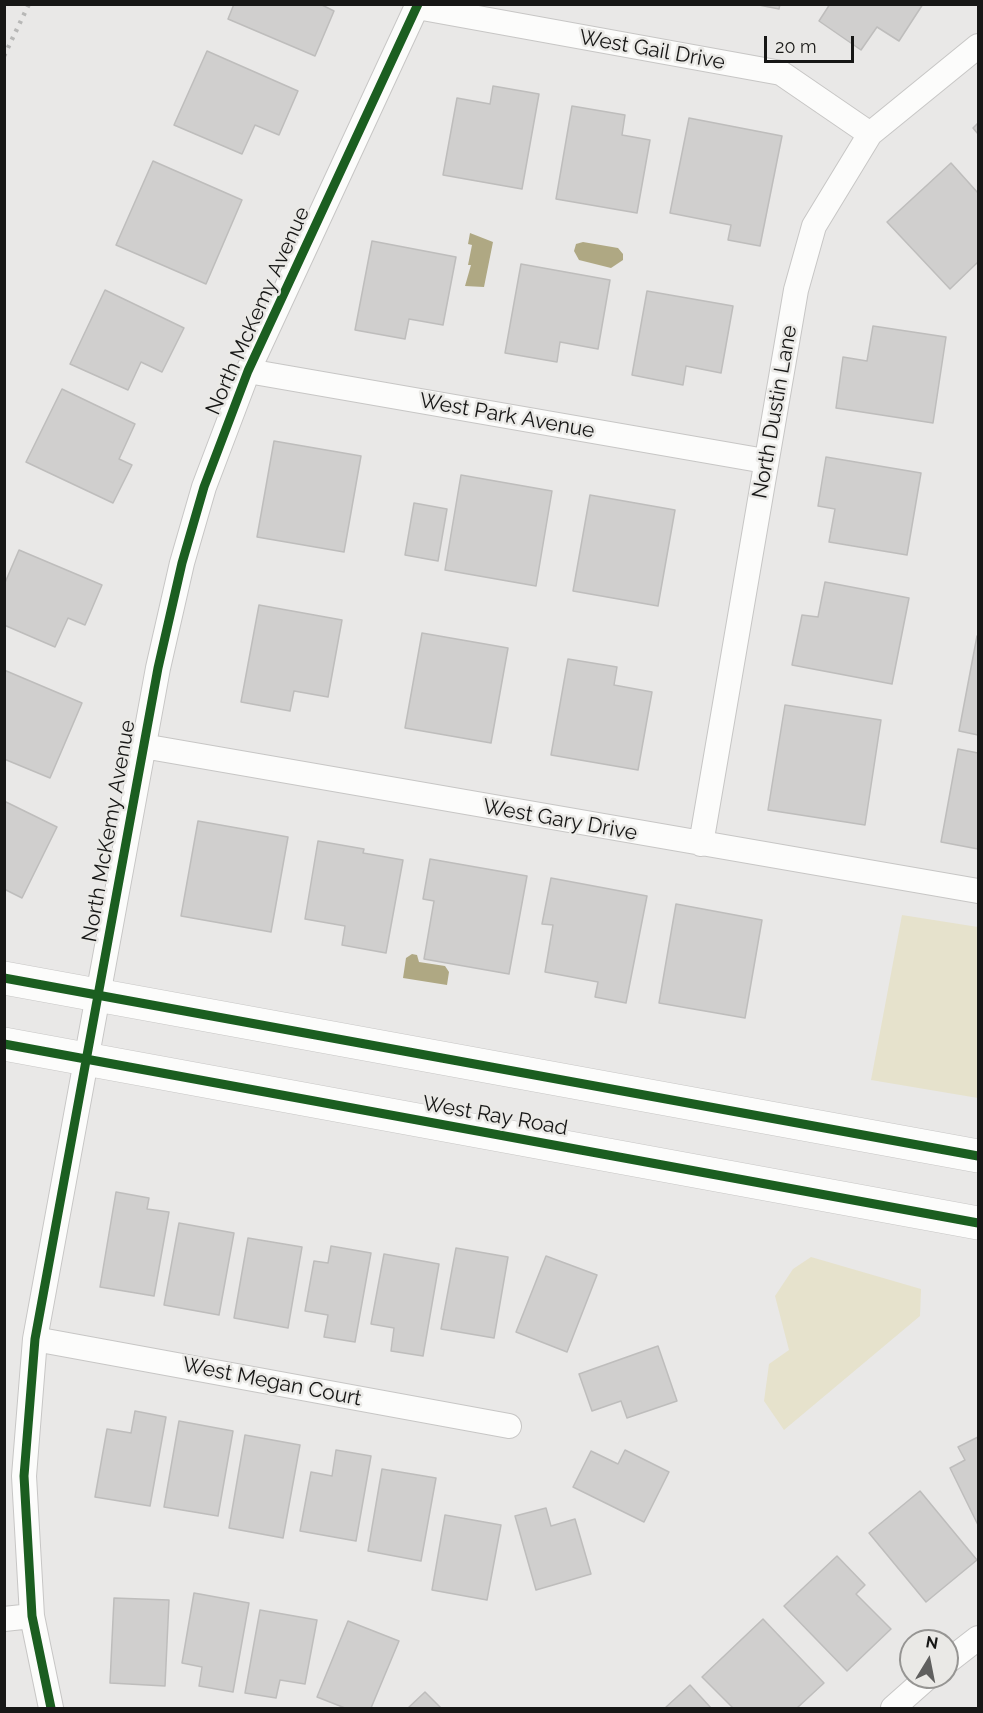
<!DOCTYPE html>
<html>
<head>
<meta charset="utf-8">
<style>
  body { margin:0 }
  #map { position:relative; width:983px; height:1713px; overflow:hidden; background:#e9e8e7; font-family:Raleway,sans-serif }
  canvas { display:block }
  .frame { position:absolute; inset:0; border:6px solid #171716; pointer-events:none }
  .north { position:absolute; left:899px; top:1629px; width:60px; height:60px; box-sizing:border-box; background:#eae9e6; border:2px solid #969593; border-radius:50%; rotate:10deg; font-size:16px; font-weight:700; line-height:24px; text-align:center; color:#171716 }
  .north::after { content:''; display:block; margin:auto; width:21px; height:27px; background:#60605f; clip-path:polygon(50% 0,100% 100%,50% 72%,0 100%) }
  .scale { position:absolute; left:764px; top:36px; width:90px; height:27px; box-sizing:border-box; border:3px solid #171716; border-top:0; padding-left:8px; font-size:18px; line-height:21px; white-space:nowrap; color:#171716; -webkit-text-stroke:4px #eae9e6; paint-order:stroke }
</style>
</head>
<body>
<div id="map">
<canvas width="983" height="1713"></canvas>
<div class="frame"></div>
<div class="north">N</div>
<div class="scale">20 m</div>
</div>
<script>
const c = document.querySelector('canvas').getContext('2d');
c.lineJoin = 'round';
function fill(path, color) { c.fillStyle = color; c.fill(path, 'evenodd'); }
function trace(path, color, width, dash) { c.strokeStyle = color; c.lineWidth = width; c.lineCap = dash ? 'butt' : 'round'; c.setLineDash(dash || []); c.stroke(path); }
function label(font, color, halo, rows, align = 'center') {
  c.font = font + ' Raleway,sans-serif'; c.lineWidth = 5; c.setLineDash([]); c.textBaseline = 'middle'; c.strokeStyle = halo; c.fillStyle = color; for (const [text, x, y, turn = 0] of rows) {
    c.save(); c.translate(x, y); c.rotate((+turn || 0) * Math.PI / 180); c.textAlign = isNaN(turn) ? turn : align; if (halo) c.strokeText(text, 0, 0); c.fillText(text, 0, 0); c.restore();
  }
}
fill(new Path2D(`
  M 902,915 L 978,927 L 978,1098 L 871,1080 Z
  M 811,1257 L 921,1289 L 920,1316 L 784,1430 L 764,1401 L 769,1364 L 789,1350 L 775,1296 L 793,1269 Z`), '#e6e2cc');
fill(new Path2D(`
  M 470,233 L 493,242 L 484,287 L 465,286 L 471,265 L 468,265 L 472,245 L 468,244 Z
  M 583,242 L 618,248 L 623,254 L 623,260 L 611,268 L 579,260 L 574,251 L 576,244 Z
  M 412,954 L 417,955 L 419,962 L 445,966 L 449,972 L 447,985 L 403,978 L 406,958 Z`), '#afa883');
const building = new Path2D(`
  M 234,4 L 320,4 L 334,11 L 315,56 L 228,19 Z
  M 754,4 L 780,4 L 779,9 Z
  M 830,4 L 923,4 L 899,41 L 877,27 L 861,50 L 819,21 Z
  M 207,51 L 298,91 L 279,135 L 255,125 L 242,154 L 174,125 Z
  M 493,86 L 539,94 L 522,189 L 443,175 L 457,98 L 490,104 Z
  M 572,106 L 625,115 L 622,135 L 650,140 L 637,213 L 556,199 Z
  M 689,118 L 782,136 L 760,246 L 728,240 L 731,225 L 670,213 Z
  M 978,123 L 978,134 L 973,128 Z
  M 153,161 L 242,200 L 206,284 L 116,245 Z
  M 951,163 L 978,193 L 978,262 L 950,289 L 887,222 Z
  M 372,241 L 456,257 L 443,325 L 409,319 L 405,339 L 355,330 Z
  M 521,264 L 610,280 L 598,349 L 560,342 L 557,362 L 505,353 Z
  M 105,290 L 184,328 L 162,372 L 141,362 L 128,390 L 70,364 Z
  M 647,291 L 733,306 L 721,373 L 686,366 L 683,385 L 632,375 Z
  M 873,326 L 946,337 L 933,423 L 836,408 L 843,357 L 867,361 Z
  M 62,389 L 135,424 L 119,459 L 132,465 L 113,503 L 26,462 Z
  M 274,441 L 361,456 L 344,552 L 257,537 Z
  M 826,457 L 921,473 L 907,555 L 829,542 L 835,509 L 818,506 Z
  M 461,475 L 552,491 L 536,586 L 445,570 Z
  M 590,495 L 675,510 L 658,606 L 573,591 Z
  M 414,503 L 447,509 L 438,561 L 405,555 Z
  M 19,550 L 102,585 L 85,625 L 68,618 L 55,647 L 4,625 L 4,585 Z
  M 825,582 L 909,598 L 892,684 L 792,665 L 802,615 L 818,617 Z
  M 259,605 L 342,620 L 328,697 L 294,691 L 290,711 L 241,702 Z
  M 422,633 L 508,648 L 491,743 L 405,728 Z
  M 977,636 L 978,637 L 978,735 L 959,731 Z
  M 568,659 L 617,667 L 614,685 L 652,692 L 638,770 L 551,755 Z
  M 4,670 L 82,703 L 50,778 L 4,759 Z
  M 785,705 L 881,720 L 865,825 L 768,810 Z
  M 958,749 L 978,753 L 978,849 L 941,842 Z
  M 4,801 L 57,827 L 22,898 L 4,889 Z
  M 198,821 L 288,837 L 271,932 L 181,916 Z
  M 318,841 L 364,849 L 363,853 L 403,860 L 386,953 L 342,945 L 345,926 L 305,919 Z
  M 430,859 L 527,876 L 509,974 L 424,959 L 434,901 L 423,899 Z
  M 551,878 L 647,896 L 626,1003 L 595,997 L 598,982 L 545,972 L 553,925 L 542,924 Z
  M 676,904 L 762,920 L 745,1018 L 659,1003 Z
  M 116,1192 L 149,1198 L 147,1209 L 169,1212 L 154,1296 L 100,1287 Z
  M 179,1223 L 234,1233 L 219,1315 L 164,1305 Z
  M 248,1238 L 302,1247 L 288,1328 L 234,1318 Z
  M 331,1246 L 371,1253 L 355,1342 L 324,1337 L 328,1315 L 305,1311 L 314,1261 L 328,1263 Z
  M 456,1248 L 508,1257 L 494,1338 L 441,1329 Z
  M 384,1254 L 439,1264 L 423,1356 L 391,1351 L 394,1328 L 371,1324 Z
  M 546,1256 L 597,1275 L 567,1352 L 516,1332 Z
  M 658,1346 L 677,1401 L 627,1418 L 621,1401 L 592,1411 L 579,1374 Z
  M 135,1411 L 166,1417 L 150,1506 L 95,1497 L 107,1429 L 131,1433 Z
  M 179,1421 L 233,1431 L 218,1516 L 164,1507 Z
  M 245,1435 L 300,1445 L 283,1538 L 229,1528 Z
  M 978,1437 L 978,1525 L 950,1468 L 965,1460 L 958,1447 Z
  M 336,1450 L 371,1456 L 356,1541 L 300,1531 L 311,1472 L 332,1476 Z
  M 625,1450 L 669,1472 L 644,1522 L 573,1487 L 591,1451 L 618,1464 Z
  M 382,1469 L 436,1478 L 421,1561 L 368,1551 Z
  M 920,1491 L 977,1560 L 926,1602 L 869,1533 Z
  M 546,1508 L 551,1526 L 575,1519 L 591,1574 L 536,1590 L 515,1516 Z
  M 445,1515 L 501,1525 L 487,1600 L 432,1590 Z
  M 837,1556 L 865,1585 L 856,1594 L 891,1629 L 847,1671 L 784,1606 Z
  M 194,1593 L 249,1603 L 233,1692 L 199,1686 L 202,1667 L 182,1663 Z
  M 114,1598 L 169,1600 L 165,1686 L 110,1683 Z
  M 260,1610 L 317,1620 L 305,1684 L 280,1680 L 276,1698 L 245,1693 Z
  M 763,1619 L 824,1683 L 797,1708 L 733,1708 L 702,1677 Z
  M 348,1621 L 399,1641 L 371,1708 L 345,1708 L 317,1697 Z
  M 690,1685 L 711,1708 L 665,1708 Z
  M 425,1692 L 441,1708 L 408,1708 Z`);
fill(building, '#d0cfce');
trace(building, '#bebdbc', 1.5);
const street = new Path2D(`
  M 417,7 L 781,73 L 870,134
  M 248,371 L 765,461
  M 143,746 L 978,891
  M 701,844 L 796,290 L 814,226 L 870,134 L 978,46
  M 35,1339 L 509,1426
  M 4,1619 L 32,1616
  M 947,1662 L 978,1638
  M 51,1708 L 32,1616 L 24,1476 L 35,1339 L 158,668 L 182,563 L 204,487 L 248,371 L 418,4
  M 893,1708 L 928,1677`);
const primary = new Path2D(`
  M 4,978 L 978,1156
  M 4,1044 L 978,1223`);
trace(street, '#c7c6c5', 26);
trace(primary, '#c7c6c5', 34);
trace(street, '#fcfcfb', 24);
trace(primary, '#fcfcfb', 33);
trace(new Path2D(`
  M 4,56 L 29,4`), '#b8b8b7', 4.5, [3, 6]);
trace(new Path2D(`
  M 4,978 L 978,1156
  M 4,1044 L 978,1223
  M 51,1708 L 32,1616 L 24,1476 L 35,1339 L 158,668 L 182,563 L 204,487 L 248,371 L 418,4`), '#1b5e20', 9);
label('21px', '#171716', '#eae9e6', [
  ["West Gail Drive",652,50,10],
  ["North McKemy Avenue",258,311,-66],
  ["North Dustin Lane",775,412,-80],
  ["West Park Avenue",507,416,10],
  ["West Gary Drive",560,820,10],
  ["North McKemy Avenue",109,831,-80],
  ["West Ray Road",495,1116,10],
  ["West Megan Court",272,1382,11]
]);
</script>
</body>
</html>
